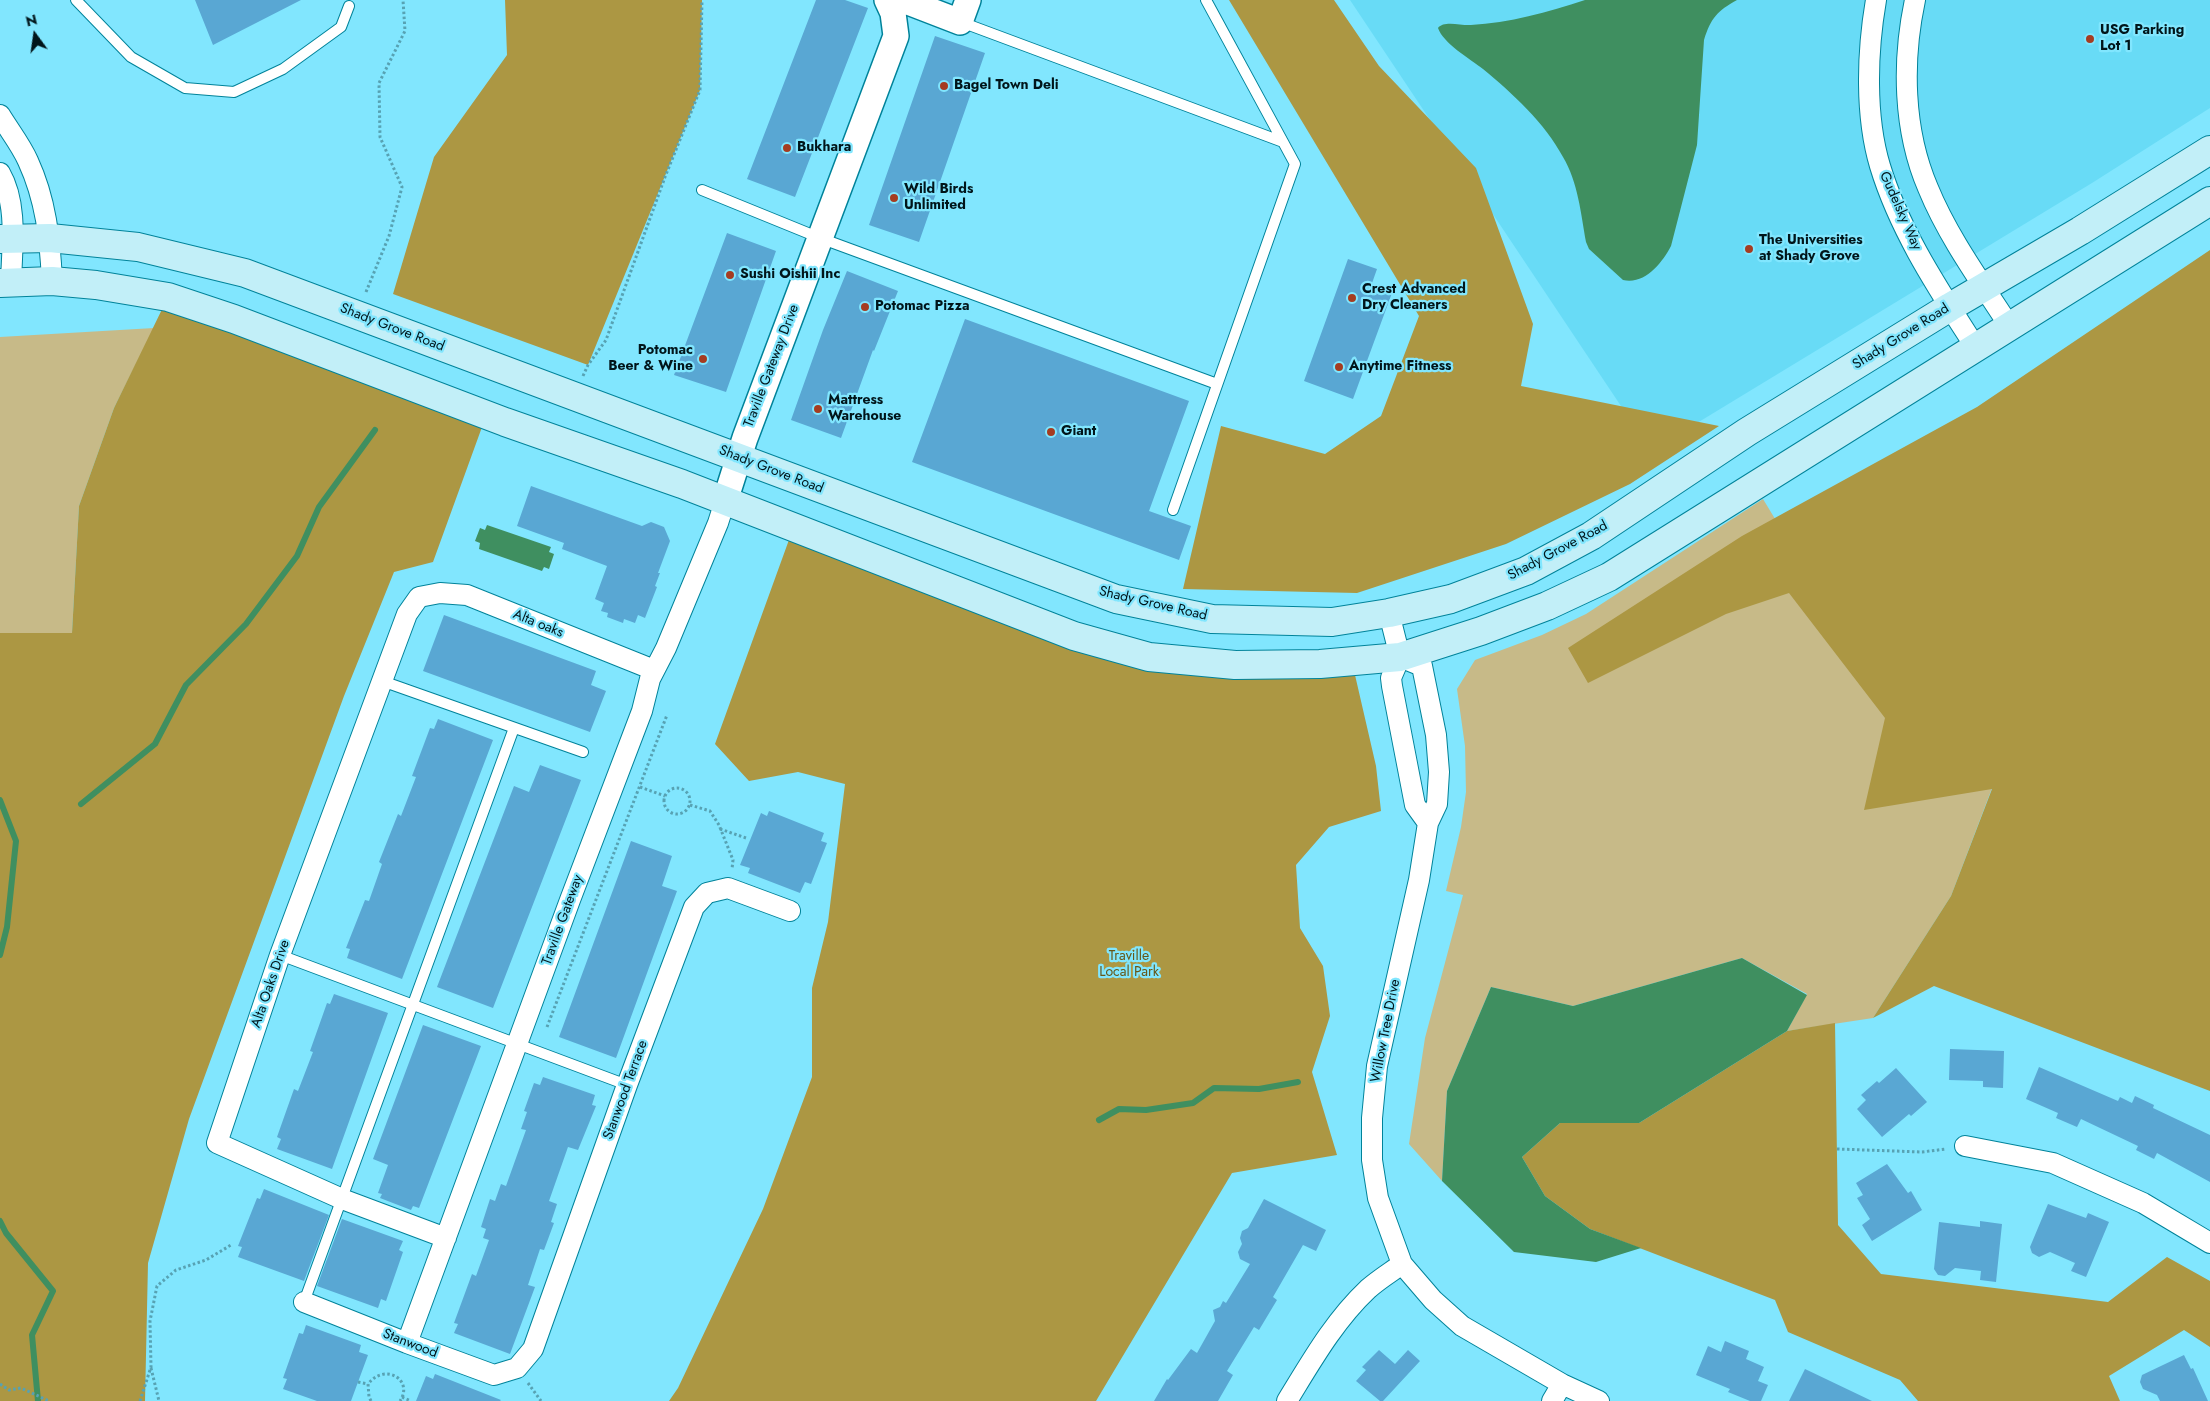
<!DOCTYPE html>
<html>
<head>
<meta charset="utf-8">
<style>
  body { margin:0 }
  #map { position:relative; width:2210px; height:1401px; overflow:hidden; background:#81e6fe; font-family:Jost,sans-serif }
  canvas { display:block }
  .north { position:absolute; left:10px; top:10px; width:50px; height:50px; -webkit-text-stroke:4px #81e6fe; paint-order:stroke; rotate:346deg; font-size:14px; font-weight:700; line-height:20px; text-align:center; color:#01151a }
  .north::after { content:''; display:block; margin:auto; width:18px; height:22px; background:#01151a; clip-path:polygon(50% 0,100% 100%,50% 72%,0 100%) }
</style>
</head>
<body>
<div id="map">
<canvas width="2210" height="1401"></canvas>
<div class="north">N</div>
</div>
<script>
const c = document.querySelector('canvas').getContext('2d');
c.lineJoin = 'round';
function fill(path, color) { c.fillStyle = color; c.fill(path, 'evenodd'); }
function trace(path, color, width, dash) { c.strokeStyle = color; c.lineWidth = width; c.lineCap = dash ? 'butt' : 'round'; c.setLineDash(dash || []); c.stroke(path); }
function label(font, color, halo, rows, align = 'center') {
  c.font = font + ' Jost,sans-serif'; c.lineWidth = 4.5; c.setLineDash([]); c.textBaseline = 'middle'; c.strokeStyle = halo; c.fillStyle = color; for (const [text, x, y, turn = 0] of rows) {
    c.save(); c.translate(x, y); c.rotate((+turn || 0) * Math.PI / 180); c.textAlign = isNaN(turn) ? turn : align; if (halo) c.strokeText(text, 0, 0); c.fillText(text, 0, 0); c.restore();
  }
}
fill(new Path2D(`
  M 1350,0 L 2210,0 L 2210,108 L 2092,183 L 1651,451 Z`), '#68dbf6');
fill(new Path2D(`
  M 154,328 L 114,408 L 79,506 L 72,633 L 0,633 L 0,337 Z
  M 1763,499 L 1928,772 L 1992,788 L 1951,896 L 1873,1018 L 1787,1031 L 1807,994 L 1742,958 L 1573,1006 L 1491,987 L 1447,1091 L 1442,1181 L 1409,1144 L 1425,1038 L 1463,895 L 1446,891 L 1461,827 L 1466,792 L 1465,746 L 1457,689 L 1475,660 L 1542,635 L 1586,614 Z`), '#c7ba88');
fill(new Path2D(`
  M 505,0 L 702,0 L 700,90 L 588,365 L 393,294 L 434,157 L 507,55 Z
  M 1229,0 L 1334,0 L 1379,66 L 1476,168 L 1533,324 L 1521,386 L 1719,426 L 1630,484 L 1506,544 L 1357,593 L 1183,589 L 1221,426 L 1325,454 L 1381,416 L 1419,316 Z
  M 2210,250 L 2210,1091 L 1934,986 L 1873,1018 L 1951,896 L 1992,789 L 1864,810 L 1885,718 L 1789,593 L 1726,614 L 1588,683 L 1568,648 L 1742,536 L 1977,407 Z
  M 168,297 L 486,416 L 433,562 L 394,572 L 344,696 L 189,1119 L 148,1263 L 145,1401 L 0,1401 L 0,633 L 72,633 L 79,506 L 114,408 Z
  M 794,526 L 1149,657 L 1352,662 L 1376,766 L 1381,811 L 1329,827 L 1296,865 L 1300,928 L 1323,966 L 1330,1016 L 1312,1072 L 1337,1155 L 1232,1173 L 1096,1401 L 669,1401 L 678,1388 L 763,1209 L 812,1077 L 812,988 L 828,922 L 845,784 L 798,772 L 749,781 L 715,744 Z
  M 1835,1023 L 1838,1225 L 1881,1274 L 2108,1302 L 2167,1257 L 2210,1281 L 2210,1347 L 2184,1330 L 2109,1376 L 2120,1401 L 1918,1401 L 1900,1380 L 1788,1332 L 1775,1300 L 1590,1229 L 1545,1196 L 1522,1157 L 1560,1123 L 1639,1123 L 1787,1031 Z`), '#ac9743');
fill(new Path2D(`
  M 1585,0 L 1737,0 C 1717,11 1711,18 1704,40 L 1697,145 L 1671,246 C 1662,263 1645,285 1623,280 L 1589,249 L 1586,242 C 1581,214 1578,182 1563,157 C 1545,123 1512,93 1483,69 C 1470,59 1443,43 1438,28 C 1444,20 1462,26 1471,25 C 1509,23 1548,12 1585,0 Z
  M 487,525 L 551,547 L 549,552 L 554,554 L 549,569 L 544,567 L 542,571 L 479,549 L 480,543 L 475,541 L 480,528 L 485,530 Z
  M 1742,958 L 1807,995 L 1787,1031 L 1639,1123 L 1560,1123 L 1522,1157 L 1545,1196 L 1590,1229 L 1641,1248 L 1596,1262 L 1514,1252 L 1442,1181 L 1447,1091 L 1491,987 L 1573,1006 Z`), '#3f8f60');
trace(new Path2D(`
  M 0,800 L 16,841 L 7,927 L 0,955
  M 81,804 L 155,744 L 186,685 L 246,624 L 297,556 L 319,507 L 375,430
  M 1099,1120 L 1119,1109 L 1146,1110 L 1193,1103 L 1214,1088 L 1259,1089 L 1298,1082
  M 0,1221 L 6,1233 L 53,1291 L 32,1335 L 38,1401`), '#3f8f60', 6);
fill(new Path2D(`
  M 195,0 L 301,0 L 213,45 Z
  M 816,0 L 845,0 L 868,8 L 795,197 L 747,179 Z
  M 935,36 L 985,53 L 919,242 L 869,225 Z
  M 727,233 L 776,251 L 726,392 L 674,375 Z
  M 1348,259 L 1377,269 L 1371,286 L 1392,293 L 1353,399 L 1304,381 Z
  M 847,271 L 898,291 L 874,351 L 873,350 L 841,438 L 791,420 L 823,330 Z
  M 965,319 L 1189,401 L 1149,511 L 1191,526 L 1179,560 L 912,462 Z
  M 531,486 L 642,526 L 651,522 L 664,527 L 670,541 L 658,573 L 660,573 L 655,586 L 657,587 L 645,618 L 638,615 L 635,623 L 624,619 L 623,623 L 607,617 L 608,613 L 601,611 L 604,603 L 595,599 L 607,566 L 562,549 L 564,543 L 517,526 Z
  M 444,615 L 596,671 L 591,685 L 606,691 L 590,732 L 423,671 Z
  M 438,719 L 493,740 L 402,979 L 347,958 L 350,949 L 346,948 L 365,900 L 369,901 L 382,864 L 379,862 L 398,814 L 401,816 L 416,777 L 412,776 L 430,728 L 434,729 Z
  M 540,765 L 581,780 L 493,1008 L 437,987 L 514,786 L 529,792 Z
  M 769,811 L 824,833 L 821,841 L 827,843 L 811,884 L 805,882 L 800,893 L 748,873 L 750,868 L 740,865 L 761,813 L 767,816 Z
  M 631,841 L 672,856 L 662,886 L 677,891 L 616,1058 L 559,1037 Z
  M 334,994 L 388,1013 L 332,1169 L 277,1149 L 281,1139 L 277,1137 L 294,1089 L 298,1091 L 313,1052 L 310,1051 L 327,1003 L 330,1004 Z
  M 423,1025 L 481,1046 L 419,1208 L 413,1206 L 411,1210 L 380,1198 L 382,1194 L 378,1193 L 388,1165 L 373,1159 Z
  M 1950,1049 L 2004,1051 L 2003,1088 L 1983,1087 L 1983,1081 L 1949,1080 Z
  M 2039,1067 L 2118,1101 L 2120,1097 L 2132,1103 L 2135,1096 L 2154,1105 L 2153,1108 L 2210,1135 L 2210,1182 L 2157,1153 L 2154,1159 L 2136,1150 L 2138,1146 L 2081,1119 L 2077,1127 L 2056,1118 L 2058,1113 L 2026,1099 Z
  M 1896,1068 L 1927,1102 L 1911,1116 L 1909,1114 L 1882,1137 L 1857,1109 L 1866,1100 L 1861,1095 L 1877,1081 L 1879,1083 Z
  M 543,1077 L 595,1095 L 592,1105 L 596,1106 L 578,1150 L 568,1147 L 549,1201 L 557,1204 L 551,1222 L 554,1223 L 544,1250 L 540,1249 L 528,1285 L 535,1287 L 510,1354 L 454,1333 L 458,1324 L 454,1323 L 472,1274 L 476,1276 L 489,1240 L 483,1238 L 486,1229 L 481,1227 L 490,1199 L 495,1201 L 501,1184 L 506,1186 L 526,1130 L 521,1129 L 527,1112 L 524,1111 L 534,1083 L 540,1085 Z
  M 1887,1164 L 1908,1193 L 1911,1191 L 1922,1210 L 1872,1241 L 1862,1225 L 1870,1219 L 1857,1198 L 1863,1195 L 1856,1183 Z
  M 264,1189 L 329,1215 L 304,1281 L 238,1257 L 242,1247 L 238,1246 L 257,1198 L 260,1199 Z
  M 1264,1199 L 1326,1230 L 1316,1251 L 1303,1245 L 1273,1297 L 1277,1300 L 1259,1330 L 1254,1327 L 1227,1371 L 1233,1375 L 1218,1401 L 1154,1401 L 1167,1379 L 1168,1380 L 1191,1349 L 1197,1353 L 1215,1321 L 1213,1310 L 1220,1307 L 1223,1301 L 1226,1303 L 1250,1264 L 1240,1259 L 1238,1252 L 1242,1244 L 1240,1238 L 1242,1231 L 1248,1228 Z
  M 2048,1204 L 2086,1218 L 2088,1213 L 2109,1222 L 2086,1277 L 2071,1271 L 2075,1263 L 2050,1252 L 2039,1257 L 2032,1253 L 2030,1247 Z
  M 342,1219 L 403,1241 L 399,1250 L 403,1252 L 386,1301 L 381,1299 L 378,1308 L 317,1286 Z
  M 1980,1221 L 2002,1224 L 1996,1282 L 1980,1280 L 1981,1271 L 1955,1268 L 1945,1276 L 1938,1275 L 1934,1269 L 1939,1222 L 1980,1227 Z
  M 306,1325 L 361,1345 L 359,1352 L 368,1355 L 351,1401 L 317,1401 L 283,1389 L 287,1379 L 283,1378 L 299,1333 L 303,1334 Z
  M 1725,1341 L 1749,1351 L 1746,1359 L 1764,1367 L 1758,1381 L 1768,1385 L 1761,1401 L 1750,1401 L 1728,1392 L 1730,1389 L 1696,1375 L 1708,1346 L 1721,1352 Z
  M 1379,1350 L 1395,1364 L 1408,1350 L 1420,1361 L 1383,1401 L 1380,1401 L 1356,1381 L 1366,1370 L 1362,1367 Z
  M 2184,1355 L 2191,1369 L 2193,1368 L 2208,1401 L 2160,1401 L 2157,1395 L 2143,1389 L 2140,1382 L 2142,1375 Z
  M 1805,1369 L 1872,1401 L 1789,1401 Z
  M 435,1374 L 501,1400 L 500,1401 L 416,1401 L 426,1376 L 433,1379 Z`), '#59a7d3');
const service = new Path2D(`
  M 76,0 L 131,57 L 185,88 L 234,92 L 283,69 L 341,27 L 349,6
  M 961,22 L 1283,142
  M 702,190 L 820,238 L 1217,384
  M 1173,510 L 1295,164 L 1206,0
  M 382,681 L 583,752
  M 280,955 L 627,1085
  M 304,1302 L 514,728`);
const minor = new Path2D(`
  M 1876,0 C 1867,52 1865,116 1880,166 C 1900,232 1939,290 1976,348
  M 1915,0 C 1902,61 1903,130 1928,188 C 1948,237 1981,282 2010,327
  M 0,115 C 9,130 21,145 28,161 C 46,200 50,239 52,281
  M 0,173 C 18,204 12,247 11,282
  M 1389,613 L 1400,657 L 1391,678 L 1392,686 L 1415,805 L 1428,823
  M 1400,657 L 1422,666 L 1436,735 L 1439,772 L 1437,804 L 1428,823 L 1419,880 L 1377,1066 L 1372,1118 L 1372,1160 L 1378,1198 L 1402,1264 L 1433,1300 L 1462,1326 L 1562,1384 L 1599,1401
  M 1965,1146 L 2053,1163 L 2143,1203 L 2210,1243
  M 446,1238 L 342,1199 L 217,1143 L 280,955 L 407,614 L 419,597 L 440,593 L 467,595 L 654,670
  M 304,1302 L 407,1343 L 494,1375 L 517,1368 L 533,1349 L 627,1085 L 694,907 L 707,893 L 728,888 L 790,911
  M 407,1343 L 570,900 L 642,711 L 650,679 L 666,648 L 718,523 L 725,501
  M 1287,1401 C 1311,1362 1334,1321 1368,1289 C 1378,1280 1391,1272 1402,1264
  M 1552,1401 L 1562,1384`);
const tertiary = new Path2D(`
  M 903,0 L 960,22 L 968,0
  M 725,501 L 745,438 L 896,36 L 893,13 L 887,0`);
const secondary = new Path2D(`
  M 0,239 L 50,238 L 138,247 L 245,273 L 1116,599 L 1212,619 L 1332,622 L 1389,613 L 1451,599 L 1526,571 L 1591,536 L 1747,432 L 1950,307 L 2080,231 L 2210,150
  M 0,283 L 52,281 L 96,285 L 168,297 L 234,319 L 505,422 L 682,484 L 1074,636 L 1149,657 L 1235,665 L 1320,664 L 1400,657 L 1481,631 L 1547,606 L 1609,577 L 2210,201`);
trace(service, '#00839a', 12);
trace(minor, '#00839a', 22);
trace(tertiary, '#00839a', 28);
trace(secondary, '#00839a', 30);
trace(new Path2D(`
  M 366,292 L 389,236 L 402,187 L 380,137 L 379,83 L 405,31 L 403,0
  M 583,376 L 588,365 L 606,340 L 665,177 L 700,90 L 702,0
  M 640,787 L 665,796
  M664 801a13 13 0 1 1 26 0a13 13 0 1 1-26 0Z
  M 690,805 L 710,811 L 719,825 L 733,860 L 732,869
  M 720,829 L 746,838
  M 547,1027 L 667,715
  M 1837,1149 L 1922,1152 L 1946,1149
  M 151,1368 L 159,1401
  M 358,1382 L 368,1384
  M 528,1383 L 541,1401
  M 0,1384 L 9,1390 L 21,1388 L 49,1401
  M 402,1397 L 411,1401
  M 140,1401 L 151,1367 L 150,1321 L 157,1286 L 176,1270 L 206,1260 L 231,1245
  M 371,1401 L 369,1397 L 368,1384 C 385,1362 414,1380 400,1401`), '#57a2b3', 3, [2.5, 2.5]);
trace(service, '#fff', 10);
trace(minor, '#fff', 20);
trace(tertiary, '#fff', 25);
trace(secondary, '#c2eff8', 28);
for (const [x, y, r, color] of [
  [2090,39,5,"#a53c21"],
  [944,86,5,"#a53c21"],
  [787,148,5,"#a53c21"],
  [894,198,5,"#a53c21"],
  [1749,249,5,"#a53c21"],
  [730,275,5,"#a53c21"],
  [1352,298,5,"#a53c21"],
  [865,307,5,"#a53c21"],
  [703,359,5,"#a53c21"],
  [1339,367,5,"#a53c21"],
  [818,409,5,"#a53c21"],
  [1051,432,5,"#a53c21"]
]) { const dot = new Path2D(); dot.arc(x, y, r, 0, 2 * Math.PI); c.fillStyle = color; c.fill(dot); trace(dot, '#81e6fe', 2); }
label('bold 14px', '#01151a', '#81e6fe', [
  ["USG Parking",2100,31],
  ["Lot 1",2100,47],
  ["Bagel Town Deli",954,86],
  ["Bukhara",797,148],
  ["Wild Birds",904,190],
  ["Unlimited",904,206],
  ["The Universities",1759,241],
  ["at Shady Grove",1759,257],
  ["Sushi Oishii Inc",740,275],
  ["Crest Advanced",1362,290],
  ["Dry Cleaners",1362,306],
  ["Potomac Pizza",875,307],
  ["Potomac",693,351,"right"],
  ["Beer & Wine",693,367,"right"],
  ["Anytime Fitness",1349,367],
  ["Mattress",828,401],
  ["Warehouse",828,417],
  ["Giant",1061,432]
], 'left');
label('14px', '#01151a', '#81e6fe', [
  ["Gudelsky Way",1900,211,66],
  ["Shady Grove Road",392,328,21],
  ["Shady Grove Road",1901,337,-32],
  ["Traville Gateway Drive",772,366,-69],
  ["Shady Grove Road",771,470,21],
  ["Shady Grove Road",1558,551,-28],
  ["Shady Grove Road",1153,604,13],
  ["Alta oaks",538,624,22],
  ["Traville Gateway",563,920,-70],
  ["Alta Oaks Drive",271,984,-71],
  ["Willow Tree Drive",1386,1031,-79],
  ["Stanwood Terrace",626,1090,-70],
  ["Stanwood",410,1344,21]
]);
label('14px', '#665718', '#81e6fe', [
  ["Traville",1129,957],
  ["Local Park",1129,973]
]);
</script>
</body>
</html>
